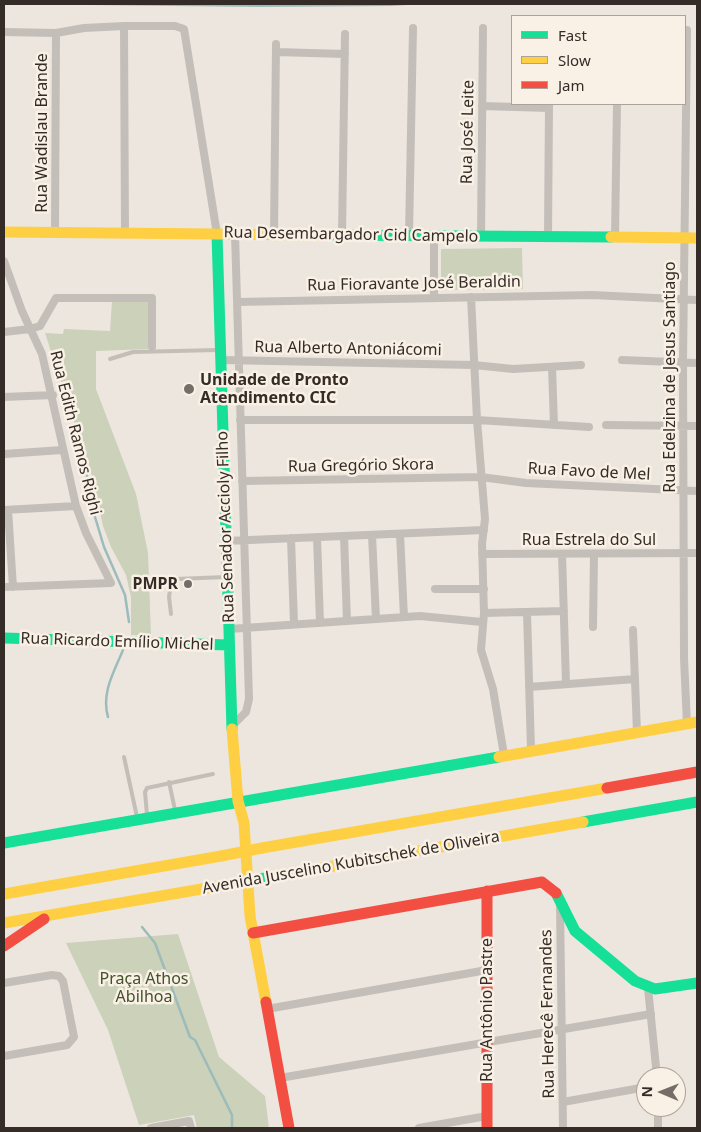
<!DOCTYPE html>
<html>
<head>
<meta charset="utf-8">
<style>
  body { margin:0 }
  #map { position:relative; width:701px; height:1132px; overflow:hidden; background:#ece6df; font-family:"Noto Sans",sans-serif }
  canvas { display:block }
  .frame { position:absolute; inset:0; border:5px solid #352c27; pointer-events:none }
  .legend { position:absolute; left:511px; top:15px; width:175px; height:90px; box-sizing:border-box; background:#f9f0e6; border:1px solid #aba29a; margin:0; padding:6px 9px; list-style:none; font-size:15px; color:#352c27 }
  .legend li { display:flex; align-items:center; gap:10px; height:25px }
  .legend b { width:25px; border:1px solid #aba29a }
  .north { position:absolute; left:636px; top:1067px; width:50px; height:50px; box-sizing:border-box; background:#f9f0e6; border:1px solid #aba29a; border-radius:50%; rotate:271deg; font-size:14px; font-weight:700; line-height:20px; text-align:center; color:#352c27 }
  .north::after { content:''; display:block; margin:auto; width:18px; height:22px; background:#756d67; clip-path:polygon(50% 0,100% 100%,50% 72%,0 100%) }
</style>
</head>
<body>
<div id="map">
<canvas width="701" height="1132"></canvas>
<div class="frame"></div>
<ul class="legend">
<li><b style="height:6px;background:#16e098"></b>Fast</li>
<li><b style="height:6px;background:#ffcf43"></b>Slow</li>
<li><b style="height:6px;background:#f24e42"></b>Jam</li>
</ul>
<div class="north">N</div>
</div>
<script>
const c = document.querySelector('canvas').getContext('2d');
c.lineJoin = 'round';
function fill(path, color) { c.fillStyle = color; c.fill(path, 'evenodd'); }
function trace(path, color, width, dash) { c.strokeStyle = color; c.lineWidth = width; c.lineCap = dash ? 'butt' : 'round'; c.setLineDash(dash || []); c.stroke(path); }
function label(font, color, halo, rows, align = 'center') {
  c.font = font + ' "Noto Sans",sans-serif'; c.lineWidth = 5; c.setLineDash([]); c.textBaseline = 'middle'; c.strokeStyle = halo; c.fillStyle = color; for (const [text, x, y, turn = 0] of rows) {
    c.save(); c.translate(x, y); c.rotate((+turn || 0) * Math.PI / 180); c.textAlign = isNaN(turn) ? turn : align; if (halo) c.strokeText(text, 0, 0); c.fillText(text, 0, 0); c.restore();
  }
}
fill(new Path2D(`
  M 522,248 L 523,289 L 441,290 L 441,249 Z
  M 112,301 L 148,302 L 148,349 L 96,351 L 96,389 L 136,494 L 148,553 L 151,636 L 131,635 L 131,597 L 126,575 L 111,547 L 103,526 L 92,476 L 45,333 L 63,334 L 64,329 L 110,331 Z
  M 178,934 L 219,1057 L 265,1096 L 269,1128 L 197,1128 L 194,1115 L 139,1125 L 108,1030 L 66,943 Z`), '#ccd1b9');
fill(new Path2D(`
  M 4,4 L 424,4 L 391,6 L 259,7 Z`), '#9cbcbc');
trace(new Path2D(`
  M 86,470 L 92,507 L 104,547 L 125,595 L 129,622
  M 108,717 C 101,693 114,672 123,650
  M 142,927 L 155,943 L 190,1037 L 195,1040 L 232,1115 L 232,1128`), '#9cbcbc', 2.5);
trace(new Path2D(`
  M 110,359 L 133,352 L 218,350
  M 171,614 L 169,597 L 171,583 L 176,579 L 226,577
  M 124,757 L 137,817
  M 169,782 L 175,810
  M 147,815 L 145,792 L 147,788 L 213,774`), '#c4beb8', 4);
trace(new Path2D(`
  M 124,26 L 125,233
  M 4,32 L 56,33 L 84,28 L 124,26 L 175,26 L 184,29 L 217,234
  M 276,52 L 345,54
  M 482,106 L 549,108
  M 55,232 L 56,33
  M 274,234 L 276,44
  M 342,235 L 345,34
  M 409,235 L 413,28
  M 481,236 L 483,28
  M 548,237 L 549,104
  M 615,237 L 617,104
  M 4,261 L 22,311 L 42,354 L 76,506 L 86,533 L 111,583 L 4,587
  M 471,297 L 477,420 L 485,519 L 482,544 L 484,613 L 481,650 L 493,689 L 504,755
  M 434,298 L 434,236
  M 237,302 L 592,295 L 697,300
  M 4,332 L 30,329 L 40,326 L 56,298 L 152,298 L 152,347
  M 221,360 L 474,365 L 513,369 L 581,365
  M 622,360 L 697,363
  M 552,367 L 554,425
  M 4,397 L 53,395
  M 240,420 L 477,420 L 589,427
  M 606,425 L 697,426
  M 4,454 L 62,450
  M 242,481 L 481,477 L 526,483 L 697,491
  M 4,510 L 76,506
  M 8,510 L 13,587
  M 400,534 L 404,617
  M 372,535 L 376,619
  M 344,536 L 347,621
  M 317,537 L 320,623
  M 291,538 L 294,624
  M 226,541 L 484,530
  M 482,554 L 697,553
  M 562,554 L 566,684
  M 435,589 L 484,589
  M 527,612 L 531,750
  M 484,613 L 564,611
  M 593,627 L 594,554
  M 229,629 L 420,616 L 482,622
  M 633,630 L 637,732
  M 529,687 L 635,679
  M 687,724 L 684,658 L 683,362 L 687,30
  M 232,726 L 246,712 L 249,699 L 235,234
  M 560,904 L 563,1128
  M 4,983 L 52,975 L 59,976 L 63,981 L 74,1037 L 67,1045 L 4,1056
  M 648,988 L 657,1077
  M 267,1009 L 487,970
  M 280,1078 L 651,1014
  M 563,1102 L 646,1087
  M 658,1107 L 658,1128
  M 151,1128 L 189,1121 L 191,1128
  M 419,1128 L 487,1116`), '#c4beb8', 8);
trace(new Path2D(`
  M 217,234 L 232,729
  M 324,235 L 611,237
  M 4,638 L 229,645
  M 583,822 L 697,802
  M 4,843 L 499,757
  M 556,893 L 575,931 L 635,981 L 655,989 L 697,983`), '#16e098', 11);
trace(new Path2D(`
  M 4,232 L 324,235
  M 611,237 L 697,238
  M 232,729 L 238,801 L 244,823 L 250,916 L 266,1002
  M 499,757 L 697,722
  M 262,848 L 607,788
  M 265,878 L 583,822
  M 4,894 L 221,856
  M 4,923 L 225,885`), '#ffcf43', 11);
trace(new Path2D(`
  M 607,788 L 697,772
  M 487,891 L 487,1128
  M 253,933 L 542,882 L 556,893
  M 4,946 L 44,919
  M 266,1002 L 289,1128`), '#f24e42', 11);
trace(new Path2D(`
  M 225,885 L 265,878`), '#16e098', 11);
trace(new Path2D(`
  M 221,856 L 262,848`), '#ffcf43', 11);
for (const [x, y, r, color] of [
  [189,389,6,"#756d67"],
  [188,584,5,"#756d67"]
]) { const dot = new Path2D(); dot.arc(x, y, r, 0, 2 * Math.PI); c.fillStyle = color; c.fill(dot); trace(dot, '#f9f0e6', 2); }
label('16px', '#352c27', '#f9f0e6', [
  ["Rua José Leite",468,132,-89],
  ["Rua Wadislau Brande",42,133,-90],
  ["Rua Desembargador Cid Campelo",351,235,1],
  ["Rua Fioravante José Beraldin",414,284,-1],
  ["Rua Alberto Antoniácomi",348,349,1],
  ["Rua Edelzina de Jesus Santiago",670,377,-90],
  ["Rua Edith Ramos Righi",75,433,76],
  ["Rua Gregório Skora",361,466,-1],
  ["Rua Favo de Mel",589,472,3],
  ["Rua Senador Accioly Filho",226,527,-92],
  ["Rua Estrela do Sul",589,540],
  ["Rua Ricardo Emílio Michel",117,642,2],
  ["Avenida Juscelino Kubitschek de Oliveira",351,863,-10],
  ["Rua Antônio Pastre",487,1010,-90],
  ["Rua Herecê Fernandes",548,1014,-91]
]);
label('bold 16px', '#352c27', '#f9f0e6', [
  ["Unidade de Pronto",200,380],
  ["Atendimento CIC",200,398],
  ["PMPR",178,584,"right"]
], 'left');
label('16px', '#43522b', '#f9f0e6', [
  ["Praça Athos",144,979],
  ["Abilhoa",144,997]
]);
</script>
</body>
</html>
